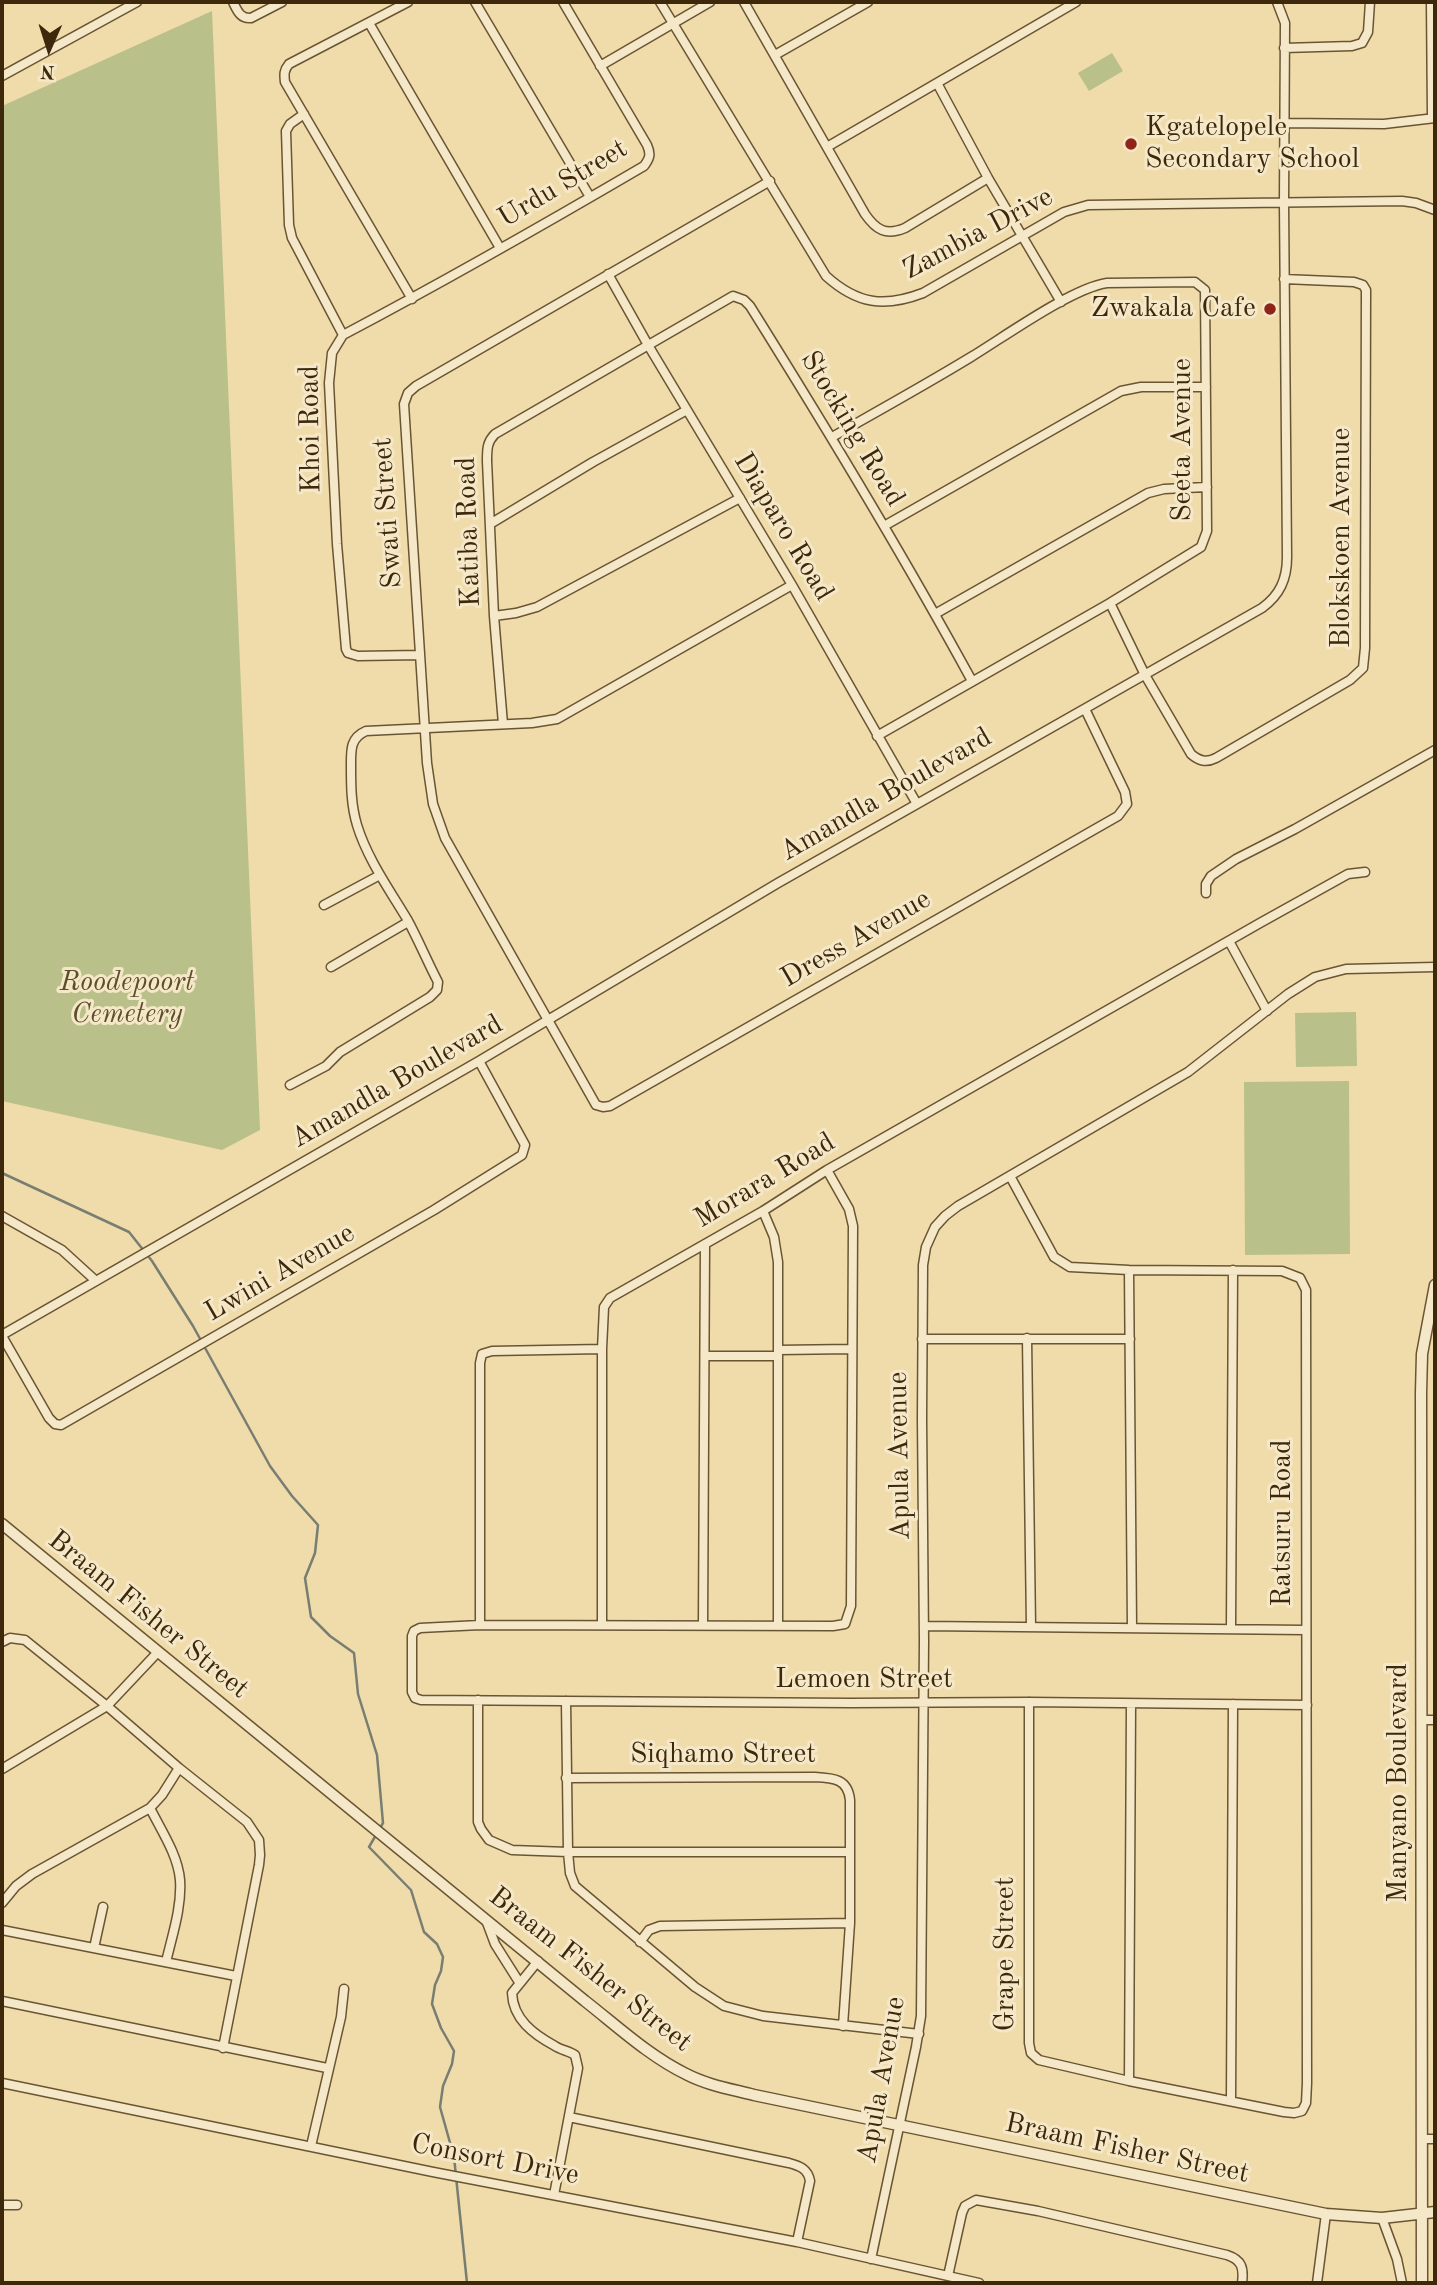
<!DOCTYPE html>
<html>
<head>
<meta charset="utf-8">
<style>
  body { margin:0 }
  #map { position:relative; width:1437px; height:2285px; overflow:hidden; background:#f0dbab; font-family:"Old Standard TT",serif }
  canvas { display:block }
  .frame { position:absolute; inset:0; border:4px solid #3d280b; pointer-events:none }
  .north { position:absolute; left:14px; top:14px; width:70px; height:70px; -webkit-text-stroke:5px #f5e8c8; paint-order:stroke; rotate:183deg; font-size:19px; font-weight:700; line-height:28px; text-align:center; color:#3d280b }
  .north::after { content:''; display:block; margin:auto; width:24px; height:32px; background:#3d280b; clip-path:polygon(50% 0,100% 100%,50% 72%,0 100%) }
</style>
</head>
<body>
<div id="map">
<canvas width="1437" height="2285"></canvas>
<div class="frame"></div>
<div class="north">N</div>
</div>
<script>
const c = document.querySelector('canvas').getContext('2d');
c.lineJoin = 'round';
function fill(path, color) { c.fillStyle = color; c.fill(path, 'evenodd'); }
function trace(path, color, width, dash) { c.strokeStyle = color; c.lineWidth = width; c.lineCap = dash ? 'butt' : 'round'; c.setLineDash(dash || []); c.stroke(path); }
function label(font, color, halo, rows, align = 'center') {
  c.font = font + ' "Old Standard TT",serif'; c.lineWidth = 6; c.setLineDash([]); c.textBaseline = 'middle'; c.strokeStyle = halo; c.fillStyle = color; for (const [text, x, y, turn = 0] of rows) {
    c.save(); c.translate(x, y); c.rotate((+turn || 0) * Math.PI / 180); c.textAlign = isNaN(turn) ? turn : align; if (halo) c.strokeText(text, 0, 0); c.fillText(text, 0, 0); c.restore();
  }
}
fill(new Path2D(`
  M 212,11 L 260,1130 L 222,1150 L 2,1101 L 2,106 Z
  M 1112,53 L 1123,71 L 1089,91 L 1078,73 Z
  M 1356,1012 L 1357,1066 L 1296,1067 L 1295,1013 Z
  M 1349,1081 L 1350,1254 L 1245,1255 L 1244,1082 Z`), '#bac089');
trace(new Path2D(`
  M 2,1173 L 129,1232 L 152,1261 L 193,1326 L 270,1466 L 292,1496 L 318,1525 L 315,1553 L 305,1578 L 311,1617 L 330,1636 L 354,1653 L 358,1694 L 377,1755 L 383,1823 L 369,1847 L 411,1890 L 424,1932 L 437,1944 L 443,1957 L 441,1971 L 435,1985 L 432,2004 L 441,2028 L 454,2051 L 452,2064 L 443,2086 L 440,2107 L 454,2157 L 467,2283`), '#787e71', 2.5);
const minor = new Path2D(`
  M 233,2 C 237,10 240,19 251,18 L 282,2
  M 408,2 L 289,64 C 284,70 284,74 285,82 L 412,299
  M 475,2 L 590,197
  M 660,2 L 826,276 C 857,304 884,308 923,293 L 1064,212 L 1088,205 L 1402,201 L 1416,203 L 1435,210
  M 744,2 L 865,214 C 876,230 886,236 905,228 L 988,178
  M 1431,2 L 1432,117
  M 369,23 L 500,248
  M 1284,48 L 1352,46 L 1362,43 L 1368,32 L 1370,2
  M 775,55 L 868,2
  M 600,66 L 710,2
  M 2,76 L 137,2
  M 937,83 L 988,178 L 1061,302
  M 304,114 L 290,124 L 286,131 L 289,225 L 292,238 L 343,335
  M 1284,123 L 1384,124 L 1435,118
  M 827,147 L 1076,2
  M 770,181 L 416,386 L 408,393 L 404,404 L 427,763 L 433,804 L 445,838 L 596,1105 L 603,1107 L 610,1106 L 1118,816 L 1127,804 L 1125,792 L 1085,709
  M 608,274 L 648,345 L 792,585 L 917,804
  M 832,437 C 878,411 925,385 971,357 C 1004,337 1072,288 1107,283 L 1195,282 L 1205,290 L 1207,531 L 1201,547 L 1110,603 L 877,736
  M 490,524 L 593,462 L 687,410
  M 884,526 L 1121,391 L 1141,387 L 1206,387
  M 1110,603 L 1145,675 L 1191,754 C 1199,761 1206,763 1216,758 L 1350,680 L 1363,668 L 1365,648 L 1366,290 L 1363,285 L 1354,282 L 1284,279
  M 935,614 L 1148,493 L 1164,489 L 1207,487
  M 494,616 L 516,613 L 537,607 L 740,498
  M 420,655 L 358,656 L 348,653 L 346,649 L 337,544 L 329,383 L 332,353 L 343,335 C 445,281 545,224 644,166 C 650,158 651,154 647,145 L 563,2
  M 503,724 L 494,616 L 487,461 C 487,449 487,442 495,434 L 733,296 L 744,300 L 750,306 C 827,429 902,553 972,681
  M 1206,893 L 1206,884 L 1211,876 L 1236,859 L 1295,829 L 1435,750
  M 324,905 L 380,875
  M 1229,941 L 1267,1011
  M 331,967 L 408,922
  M 290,1085 L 326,1066 L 340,1052 L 430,997 L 437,990 L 438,982 C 427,961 418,939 407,919 C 389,889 367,858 357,825 C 351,805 351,786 351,766 C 351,750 350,738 366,731 L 532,723 L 557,719 L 792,585
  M 827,1170 L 849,1209 L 853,1226 L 851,1606 L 845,1624 L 833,1626 L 480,1625 L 420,1628 L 414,1631 L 412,1636 L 412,1692 L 415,1698 L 421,1700 L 851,1703 L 1029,1702 L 1307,1705
  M 1010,1176 L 1054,1257 L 1070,1267 L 1129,1270 L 1282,1271 L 1300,1278 L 1306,1290 L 1307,2083 L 1306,2103 L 1302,2111 L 1294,2113 L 1284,2112 L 1129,2081 L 1039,2060 L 1031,2053 L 1029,2043 L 1029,1702
  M 763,1211 L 774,1237 L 778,1262 L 778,1626
  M 2,1216 L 62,1250 L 96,1281
  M 1129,1270 L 1132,1628
  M 2,1335 L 479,1061 L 778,883 L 1262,608 C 1280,595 1287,579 1287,557 L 1284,203 L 1285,23 L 1277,2
  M 2,1336 L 49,1418 L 55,1424 L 61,1425 L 434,1210 L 522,1155 L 525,1145 L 479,1061
  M 1027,1338 L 1031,1627
  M 922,1339 L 1130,1339
  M 778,1350 L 852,1349
  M 705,1356 L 778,1356
  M 703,1624 L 705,1244
  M 480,1625 L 480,1363 L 482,1354 L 492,1351 L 602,1349
  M 602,1625 L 602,1349 L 604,1307 L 610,1298 L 763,1211 L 827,1170 L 1260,923 L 1348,874 L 1365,872
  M 924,1626 L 1305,1630
  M 1231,1629 L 1233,1270
  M 2,1642 L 10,1638 L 25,1640 L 107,1706 L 179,1768 L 247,1822 L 259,1840 L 260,1855 L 259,1865 L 223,2048
  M 478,1700 L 478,1822 L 481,1829 L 489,1840 L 512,1850 L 568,1852 L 850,1852
  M 566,1701 L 568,1852 L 570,1873 L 575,1886 L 695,1987 L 724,2006 L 763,2016 L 919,2034
  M 1421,1720 L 1435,1720
  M 2,1769 L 107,1706 L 157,1653
  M 566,1778 L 815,1777 C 834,1778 848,1779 850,1800 L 850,1923 L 843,2026
  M 150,1808 C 161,1830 178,1855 180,1880 C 182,1907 172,1936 166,1962
  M 2,1903 L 16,1886 L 32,1874 L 150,1808 L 162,1795 L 179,1768
  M 486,1920 L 495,1944 L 519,1982
  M 2,1930 L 236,1976
  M 640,1942 L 649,1930 L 660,1926 L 850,1923
  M 94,1948 L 103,1907
  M 538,1961 L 512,1993 C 513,2019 533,2034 555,2046 C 561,2050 569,2051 575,2055 L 578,2068 L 554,2195
  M 2,2001 L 327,2068
  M 1129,2081 L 1131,1704
  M 2,2083 L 433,2172 L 797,2242 L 979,2283
  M 1231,2101 L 1233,1704
  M 569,2117 L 789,2163 C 800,2166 808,2169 810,2181 L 797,2242
  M 1422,2139 L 1435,2139
  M 311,2146 L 341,2017 L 344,1989
  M 2,2205 L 17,2205
  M 1382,2218 L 1397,2259 L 1402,2283
  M 871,2259 L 916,2047 L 921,2016 L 924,1641 L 922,1418 L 923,1265 L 926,1247 L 935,1227 L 945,1216 L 958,1206 L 1188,1072 L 1288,994 L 1315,977 L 1346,969 L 1435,967
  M 948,2276 L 962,2213 L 965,2206 L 976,2200 L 1038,2211 L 1227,2255 C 1242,2260 1244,2268 1242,2283
  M 1317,2283 L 1326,2214`);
const tertiary = new Path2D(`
  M 2,1524 L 585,2001 C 617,2026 649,2056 686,2074 C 707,2085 731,2089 754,2095 L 1326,2214 L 1382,2218 L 1435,2212
  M 1422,2283 L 1421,1393 L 1422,1354 L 1435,1285`);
trace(minor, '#6a5533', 11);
trace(tertiary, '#6a5533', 13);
trace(minor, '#f5e8c8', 8);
trace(tertiary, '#f5e8c8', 10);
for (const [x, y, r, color] of [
  [1131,144,7,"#8f2418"],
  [1270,309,7,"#8f2418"]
]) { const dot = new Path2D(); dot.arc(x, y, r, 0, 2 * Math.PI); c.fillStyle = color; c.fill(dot); trace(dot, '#f5e8c8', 2.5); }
label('28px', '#3d280b', '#f5e8c8', [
  ["Kgatelopele",1145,128],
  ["Secondary School",1145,160],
  ["Zwakala Cafe",1256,309,"right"]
], 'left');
label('28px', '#3d280b', '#f5e8c8', [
  ["Urdu Street",563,184,-31],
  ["Zambia Drive",978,234,-28],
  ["Khoi Road",311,429,-91],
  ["Stocking Road",852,429,59],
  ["Seeta Avenue",1183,440,-90],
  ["Swati Street",388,513,-94],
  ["Diaparo Road",783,527,59],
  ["Katiba Road",469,532,-92],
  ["Blokskoen Avenue",1342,538,-90],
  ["Amandla Boulevard",886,795,-30],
  ["Dress Avenue",856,939,-30],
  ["Amandla Boulevard",397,1082,-30],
  ["Morara Road",765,1181,-31],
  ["Lwini Avenue",280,1273,-30],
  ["Apula Avenue",900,1456,-91],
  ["Ratsuru Road",1283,1523,-90],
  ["Braam Fisher Street",148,1615,39],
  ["Lemoen Street",864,1680],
  ["Siqhamo Street",723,1755],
  ["Manyano Boulevard",1399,1783,-90],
  ["Grape Street",1006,1954,-90],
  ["Braam Fisher Street",590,1970,38],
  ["Apula Avenue",882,2080,-80],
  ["Braam Fisher Street",1127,2149,12],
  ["Consort Drive",495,2160,11]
]);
label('italic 28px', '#5c4e2a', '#f5e8c8', [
  ["Roodepoort",127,983],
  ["Cemetery",127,1015]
]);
</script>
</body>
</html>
